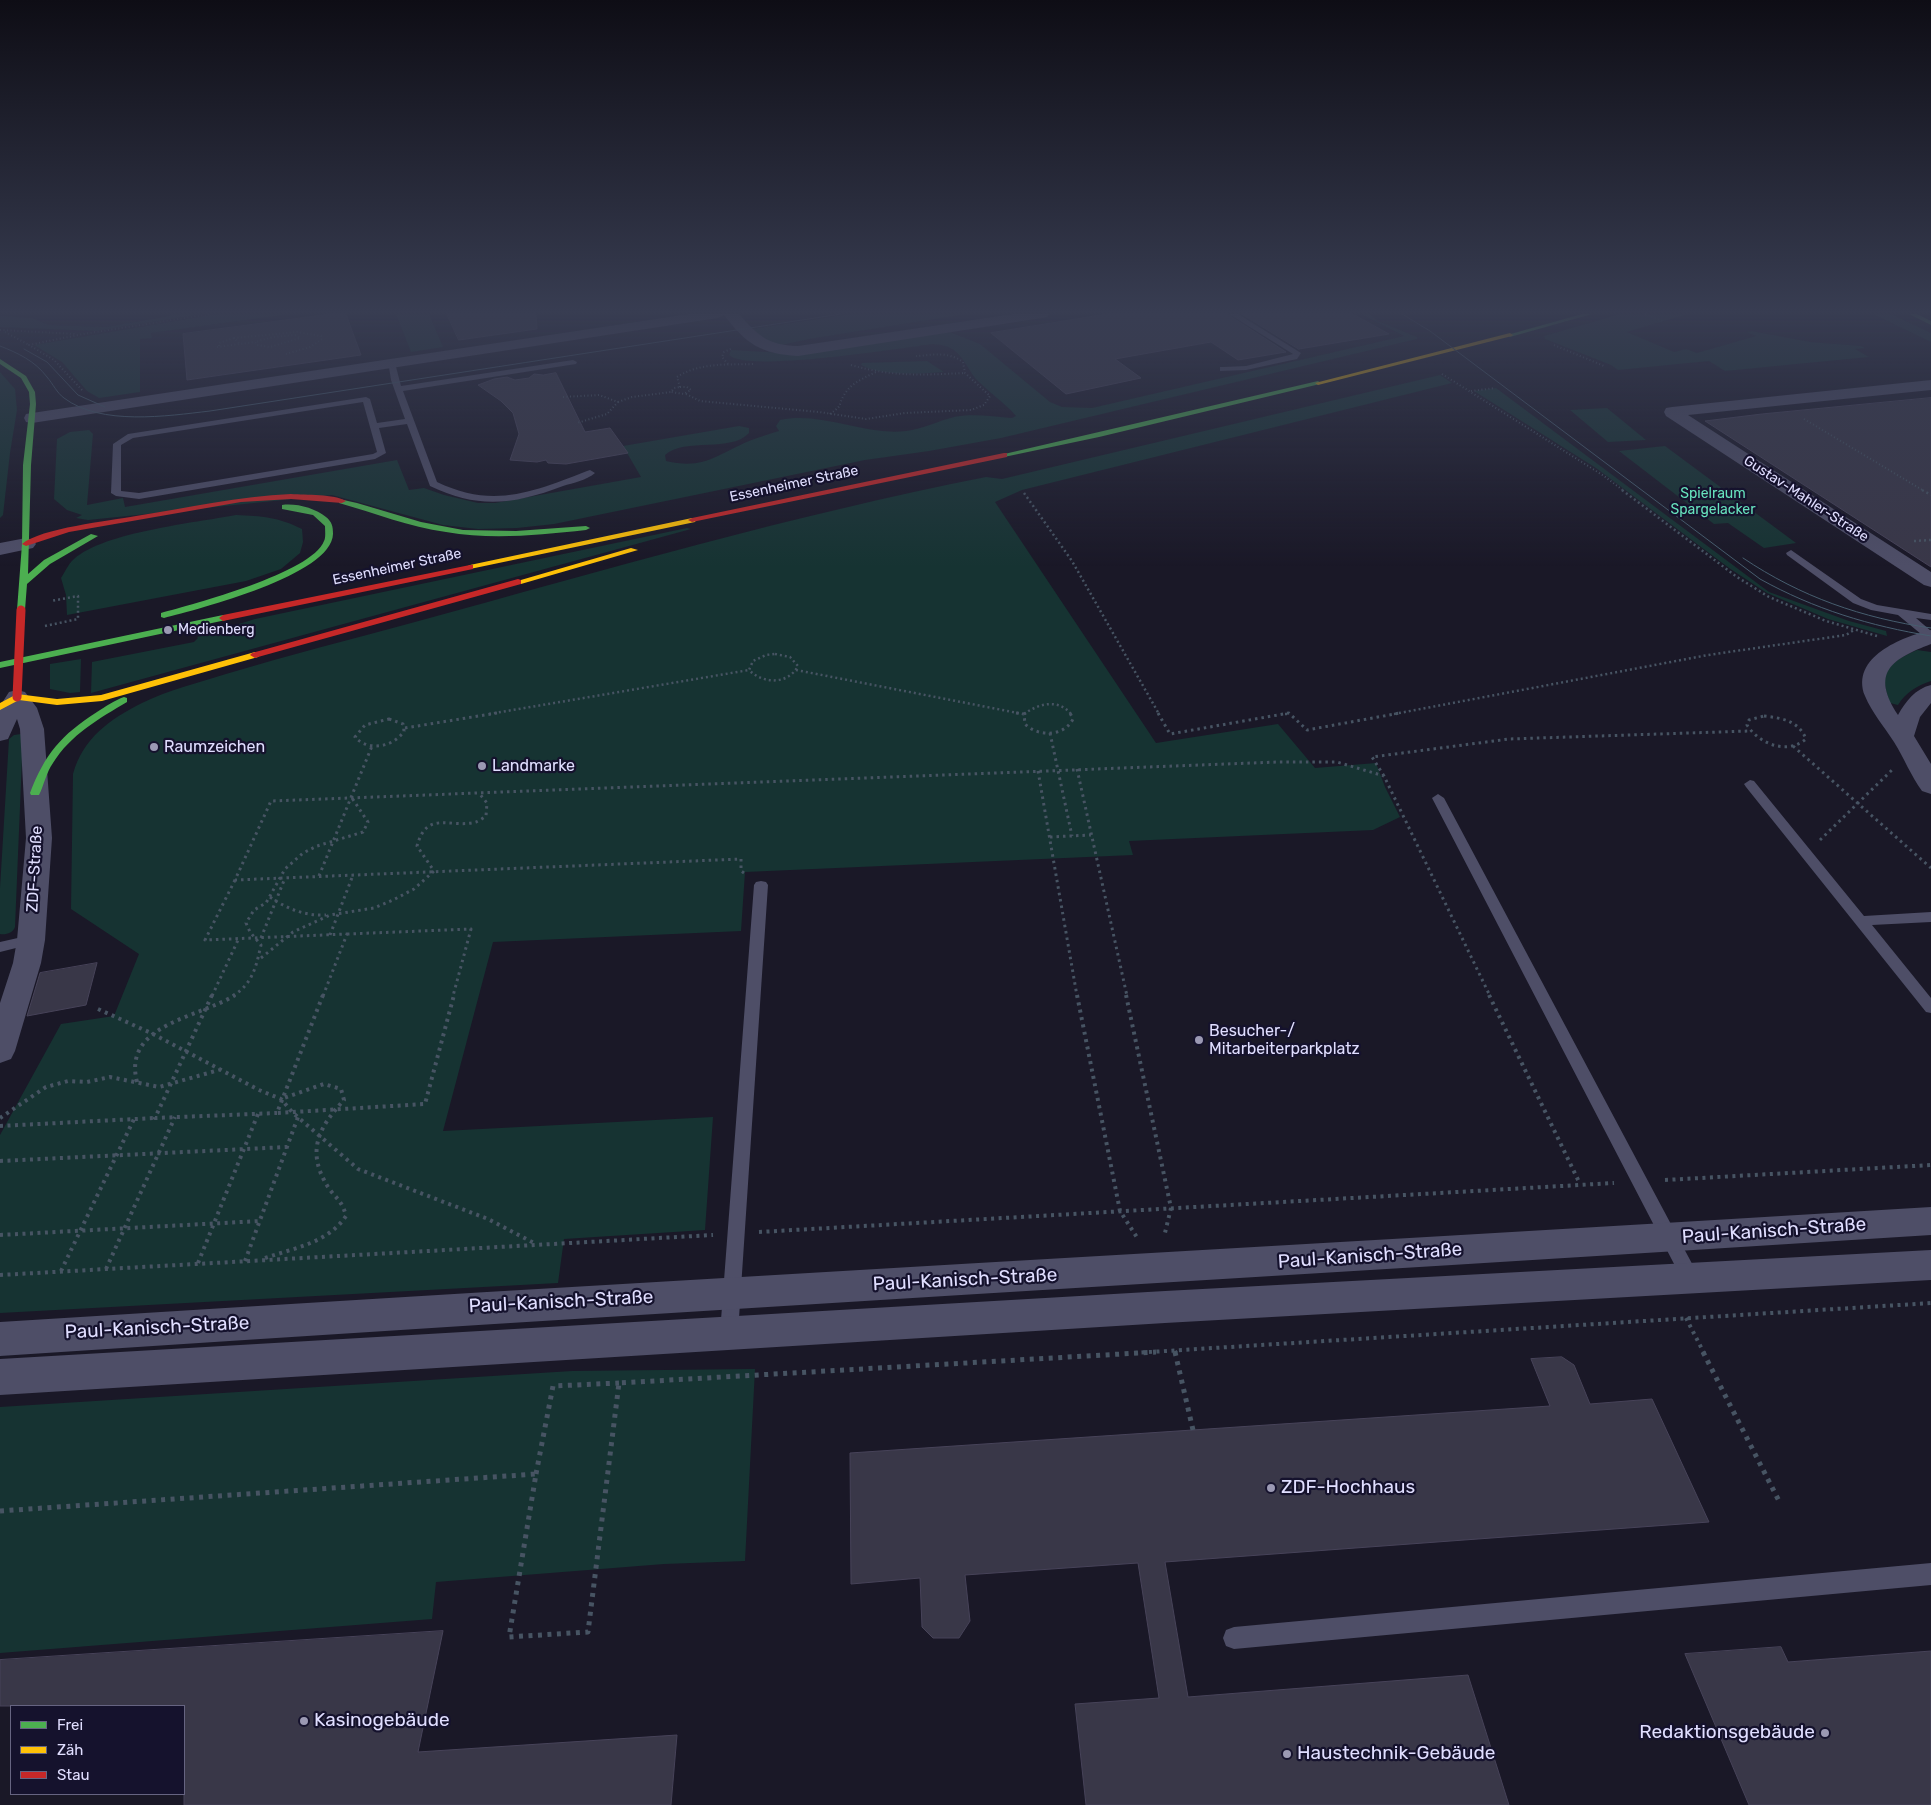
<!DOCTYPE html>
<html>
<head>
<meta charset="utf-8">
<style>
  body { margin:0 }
  #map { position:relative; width:1931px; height:1805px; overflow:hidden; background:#1a1827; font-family:Rubik,sans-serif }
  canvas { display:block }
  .legend { position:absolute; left:10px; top:1705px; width:175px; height:90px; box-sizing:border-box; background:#15122d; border:1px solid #666481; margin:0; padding:6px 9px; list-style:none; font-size:15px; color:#e0deff }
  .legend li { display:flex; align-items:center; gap:10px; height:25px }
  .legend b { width:25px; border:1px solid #666481 }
</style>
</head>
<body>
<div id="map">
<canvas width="1931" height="1805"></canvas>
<ul class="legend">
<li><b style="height:6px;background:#4caf50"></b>Frei</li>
<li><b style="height:6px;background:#ffc107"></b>Zäh</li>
<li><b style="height:6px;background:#c62828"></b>Stau</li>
</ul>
</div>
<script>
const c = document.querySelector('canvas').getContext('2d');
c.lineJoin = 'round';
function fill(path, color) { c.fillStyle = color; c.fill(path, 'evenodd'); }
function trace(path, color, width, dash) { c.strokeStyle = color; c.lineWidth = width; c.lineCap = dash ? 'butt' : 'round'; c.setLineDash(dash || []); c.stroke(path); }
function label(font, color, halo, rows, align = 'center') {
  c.font = font + ' Rubik,sans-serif'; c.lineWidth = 4.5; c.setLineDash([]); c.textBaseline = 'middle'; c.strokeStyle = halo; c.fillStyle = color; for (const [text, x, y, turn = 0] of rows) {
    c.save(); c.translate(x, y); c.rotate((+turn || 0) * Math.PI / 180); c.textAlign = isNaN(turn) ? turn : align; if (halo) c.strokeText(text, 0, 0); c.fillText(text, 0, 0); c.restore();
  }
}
fill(new Path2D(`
  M 171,314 L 201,314 L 96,331 L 0,327 L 0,316 L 32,318 L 49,325 L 106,327 L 170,316 Z
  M 217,314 L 289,314 L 151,333 L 152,338 L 140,339 L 140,392 L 99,398 L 87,391 L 62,362 L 34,345 Z
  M 396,314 L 429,314 L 443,347 L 411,352 Z
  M 851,314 L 966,314 L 809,339 L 782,345 L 770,343 L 752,329 Z
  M 1361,314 L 1370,314 L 1378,321 L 1417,337 L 1417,339 L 1001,438 L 929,451 L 865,460 L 554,524 L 517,528 L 478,529 L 443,525 L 332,495 L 88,520 L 76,518 L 82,515 L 67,510 L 54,499 L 57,439 L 70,432 L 89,430 L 93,434 L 87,505 L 123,498 L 125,507 L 397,460 L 409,490 L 424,488 L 444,495 L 478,503 L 495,503 L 641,477 L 623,446 L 739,426 L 749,428 L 749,433 C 731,453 685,437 665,455 L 666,461 C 704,470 716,455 749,441 C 759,437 769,434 779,431 L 776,426 L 780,420 C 822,411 864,436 906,431 C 923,429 938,421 954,417 C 972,413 994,417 1012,418 L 1016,416 C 1005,403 991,394 979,382 C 969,373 966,360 955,351 C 949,346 941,345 933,344 C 902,348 746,373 729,355 L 731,350 L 801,354 L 950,332 L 980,344 L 1050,402 L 1062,407 L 1092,408 L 1404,336 Z
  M 1620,314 L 1688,314 L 1627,332 L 1674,352 L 1686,349 L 1697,353 L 1756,336 L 1746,332 L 1752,331 L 1810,342 L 1861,346 L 1865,348 L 1855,349 L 1869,357 L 1725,371 L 1709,361 L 1618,370 L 1611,365 L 1545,339 L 1544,336 Z
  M 1873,314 L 1891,314 L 1931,333 L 1931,342 Z
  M 927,361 L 944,372 C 922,374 880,376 861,365 L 862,363 Z
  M 0,372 L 15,389 L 17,410 L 10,453 L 3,515 L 0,518 Z
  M 1440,375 L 1452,383 L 1022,490 L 995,502 L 1156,743 L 1278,724 L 1315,768 L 1376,763 L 1385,787 L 1400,817 L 1373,830 L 1129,841 L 1133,855 L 745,872 L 741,931 L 493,942 L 443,1131 L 713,1117 L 705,1230 L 564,1239 L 558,1283 L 0,1313 L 0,1135 L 61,1024 L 114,1016 L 139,954 L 71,909 L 73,774 C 83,738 110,719 142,703 C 168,690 198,683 226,674 C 289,655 352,639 415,622 C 605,570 793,515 986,477 L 1002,479 Z
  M 1496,388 L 1769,592 L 1849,621 L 1886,631 L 1887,636 L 1828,619 L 1767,593 L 1729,568 L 1596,468 L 1474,391 Z
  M 1607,408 L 1646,440 L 1608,442 L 1570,410 Z
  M 1665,446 L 1796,543 L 1764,548 L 1728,523 L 1714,524 L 1619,451 Z
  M 236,515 C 262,516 278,517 302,529 L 303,542 L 300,553 L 281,569 L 246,581 L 67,615 L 66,595 L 61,578 C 65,572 68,564 74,559 C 105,532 194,523 236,515 Z
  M 687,528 L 691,529 L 91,693 L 92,662 L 194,642 L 198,638 L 197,637 L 255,619 Z
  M 1917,650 L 1931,652 L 1931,681 C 1918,685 1905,693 1898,705 L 1890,703 C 1888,697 1885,689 1885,683 C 1884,665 1903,656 1917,650 Z
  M 81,659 L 80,692 L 70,693 L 50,689 L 50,664 Z
  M 21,734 L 23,734 L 15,927 C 13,933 6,935 0,934 L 0,888 L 9,739 L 14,735 Z
  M 755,1369 L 745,1561 L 664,1564 L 436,1582 L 432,1619 L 0,1653 L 0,1407 L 572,1371 Z`), '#163332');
const building = new Path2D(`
  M 330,314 L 346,314 L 361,355 L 187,380 L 183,334 Z
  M 447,314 L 536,314 L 537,329 L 459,340 Z
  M 1107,314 L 1227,314 L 1286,352 L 1238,360 L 1211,342 L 1115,359 L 1141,378 L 1066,394 L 991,333 Z
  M 1242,314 L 1353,314 L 1389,334 L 1299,349 Z
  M 556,373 L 585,432 L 610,428 L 628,453 L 566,464 L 548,463 L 546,460 L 537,462 L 510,460 L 519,434 L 513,413 L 501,401 L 478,385 L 494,379 L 507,377 L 515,380 L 529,378 L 534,374 L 543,375 Z
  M 1931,398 L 1931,567 L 1705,421 L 1762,414 Z
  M 97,963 L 86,1005 L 27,1016 L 40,973 Z
  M 1562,1357 L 1574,1365 L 1590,1404 L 1652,1399 L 1709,1522 L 1165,1562 L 1188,1697 L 1468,1675 L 1509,1805 L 1086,1805 L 1075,1704 L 1159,1698 L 1138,1563 L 965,1575 L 970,1621 L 959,1638 L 933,1638 L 922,1627 L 920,1578 L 851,1584 L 850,1453 L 1550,1406 L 1531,1359 Z
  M 443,1631 L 418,1752 L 677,1735 L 671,1805 L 184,1805 L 184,1706 L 0,1706 L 0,1660 Z
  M 1781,1647 L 1788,1662 L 1931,1651 L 1931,1805 L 1749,1805 L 1685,1654 Z`);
fill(building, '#393748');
trace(building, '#474359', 1);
trace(new Path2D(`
  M 1645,314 L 1663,321
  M 0,330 L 77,334
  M 5,332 L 29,345
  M 295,335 L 300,338 L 270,347 L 257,345 L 255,342 L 273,337 Z
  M 239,343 L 234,338 L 297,332 L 321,336 L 322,339 L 310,347 L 286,354
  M 1554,345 L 1604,366
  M 219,346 L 219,343 L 234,338
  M 217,347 L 255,342
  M 728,364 L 722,357 L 724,352 L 733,348
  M 851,365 C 894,377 921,375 965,373
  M 1442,374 L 1604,476 L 1624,491
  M 680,387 L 677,377 C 700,362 729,365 755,364
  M 680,387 L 687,387 L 691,390 L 684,394 L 671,392 L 674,388 Z
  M 82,390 L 54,360 L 29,345 L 83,334 L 210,314
  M 1471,391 L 1495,388
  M 686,394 L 700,401 L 819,412 L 866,419 L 905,413 L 971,410 L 984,405 L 990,396 L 965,373 L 963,362 C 948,351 933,355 916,356
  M 563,397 L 599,395 L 618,402 L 607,414 L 577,423
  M 618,402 L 632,397 L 671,392
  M 830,414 C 844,404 837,407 844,395 C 851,383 864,378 876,372
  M 1804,419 L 1924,491`), '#475463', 2, [1, 2.5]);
trace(new Path2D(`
  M 1622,490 L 1737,577 L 1769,597 L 1826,621 L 1877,636
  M 1922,490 L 1931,495
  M 1024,493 L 1072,561 L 1159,714
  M 1914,541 L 1931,540
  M 45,626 L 78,619 L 78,596 L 51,601
  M 775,654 L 790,657 L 798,666 C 788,685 763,684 749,670 L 753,661 L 766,655 Z
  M 796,670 L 1023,714
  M 489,714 L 749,670
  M 1024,714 C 1038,704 1058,698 1071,714
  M 1285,714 L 1290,714
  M 1394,714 L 1708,655 L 1846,635 L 1854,630`), '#475463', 2.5, [2, 3]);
trace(new Path2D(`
  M 1016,713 L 1024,714
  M 1026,713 L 1024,714 L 1025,724 C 1038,737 1064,737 1073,719 L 1070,713
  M 1158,713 L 1170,734 L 1289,713 L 1307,730 L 1400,713
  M 1764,716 C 1782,718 1799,721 1806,739 C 1787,755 1759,744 1747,725 L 1749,720 Z
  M 389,719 L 403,724 L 404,731 C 394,747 368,752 355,737 L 365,725 Z
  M 405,728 L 497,713
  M 1050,733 L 1072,836
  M 1793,746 L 1931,868
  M 1077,769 L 1127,996
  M 1038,771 L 1077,996
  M 1384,776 L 1372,757 L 1509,739 L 1749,731
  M 1050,837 L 1091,835
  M 1820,840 L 1893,769
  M 744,873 L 741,871 L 741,859 L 235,880 L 271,801 L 1278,762 L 1337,762 L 1384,776 L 1490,996
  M 319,876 L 372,746
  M 235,880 L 205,940 L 347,934
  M 270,897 C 287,909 305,916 326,915
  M 347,934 L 471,929 L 453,996
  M 330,935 L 353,875
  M 261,938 L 285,878
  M 261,958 L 293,932 L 330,915 L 374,908 L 393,900 L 414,889 L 434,871 L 417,846 C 427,809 451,829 476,822 C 479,821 483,818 486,816 L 487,803 L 479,793
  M 212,996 L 239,938
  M 233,996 C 253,983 256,967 261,945 L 250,932 L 246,923 L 254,910 L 266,903 L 285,869 L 303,853 L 317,846 L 363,832 L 368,822 L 352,798
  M 323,996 L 347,934`), '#475463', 3, [2.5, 4]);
trace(new Path2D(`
  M 212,995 L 155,1118 L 277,1113
  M 323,995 L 277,1113 L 425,1104 L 454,995
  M 1077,995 L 1120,1211 L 1138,1239
  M 1126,995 L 1171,1208 L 1164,1237
  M 1489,995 L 1580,1184
  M 98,1009 L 151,1033 L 259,1090 L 281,1099 L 293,1113 L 358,1169 L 488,1219 L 534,1243
  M 137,1082 C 122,1024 199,1018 235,995
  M 0,1118 L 46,1087 L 68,1081 L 87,1082 L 110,1077 L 159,1087 L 219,1070
  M 0,1126 L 155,1118
  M 0,1161 L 287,1147
  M 1665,1180 L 1931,1165
  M 759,1232 L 1614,1183
  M 0,1235 L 260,1221
  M 265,1258 C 294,1248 328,1243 346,1216 C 342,1200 336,1199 328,1187 C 306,1152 318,1128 344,1100 L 341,1089 L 324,1084 L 281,1099
  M 245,1261 L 298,1117
  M 198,1263 L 258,1114
  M 106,1269 L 175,1117
  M 61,1271 L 134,1119
  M 0,1275 L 713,1235
  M 1686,1318 L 1704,1353
  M 1175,1351 L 1176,1353
  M 1134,1353 L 1931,1303`), '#475463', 4, [3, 4.5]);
trace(new Path2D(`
  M 1175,1352 L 1193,1430
  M 1703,1352 L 1780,1503
  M 536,1474 L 553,1386 L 619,1383
  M 0,1511 L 536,1474 L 509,1637 L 588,1632 L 619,1383 L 1156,1352`), '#475463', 5, [4, 5.5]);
fill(new Path2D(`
  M 1229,314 L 1238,314 L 1301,353 L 1297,359 L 1246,370 L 1220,371 L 1220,367 L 1223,367 L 1246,366 L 1293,354 Z
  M 573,360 L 577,362 L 576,364 L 403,391 L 437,482 C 493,509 533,492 587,471 L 590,470 L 595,473 C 587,480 573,483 563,486 C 513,505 478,509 430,486 L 407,424 L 379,428 L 386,453 L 375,459 L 139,499 L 116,496 L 111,493 L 113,444 L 128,434 L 366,397 L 370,399 L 377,423 L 405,419 L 391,380 L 388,361 L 395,363 L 401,386 ZM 363,402 L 377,452 L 373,454 L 139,493 L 121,491 L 121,445 L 133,438 Z
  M 1791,550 L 1861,599 L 1877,605 L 1931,614 L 1931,620 L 1916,618 L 1931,631 L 1931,640 L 1927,639 L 1898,615 L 1871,610 L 1853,603 L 1787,555 L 1786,553 Z
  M 1750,780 L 1754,781 L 1864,916 L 1931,912 L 1931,922 L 1872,925 L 1931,998 L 1931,1013 L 1926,1012 L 1746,787 L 1744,784 Z
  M 1438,794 L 1444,798 L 1697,1273 L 1700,1279 L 1697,1285 L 1691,1287 L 1685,1285 L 1432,798 Z
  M 761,881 L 766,882 L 768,885 L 738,1333 L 736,1339 L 729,1341 L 722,1339 L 720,1333 L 754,885 L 756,882 Z
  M 31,935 L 36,937 L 38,940 L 36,943 L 0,952 L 0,942 Z
  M 1931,1563 L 1931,1585 L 1234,1649 L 1226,1646 L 1223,1638 L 1226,1630 L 1234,1627 Z`), '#4e4e67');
fill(new Path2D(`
  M 689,314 L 739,314 C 759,336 767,345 798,346 L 1013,314 L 1049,314 L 1047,317 L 1042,318 L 798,356 C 761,354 746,344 724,315 L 718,318 L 32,423 L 26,422 L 24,418 L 26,414 L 32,413 Z
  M 1931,380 L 1931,390 L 1688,415 L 1931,572 L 1931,587 L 1924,585 L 1666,416 L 1664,412 L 1666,408 L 1672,407 Z
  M 26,538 L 33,540 L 36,544 L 33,548 L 0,555 L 0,543 Z
  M 1931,630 L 1931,644 C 1892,659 1870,672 1898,715 C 1906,701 1915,689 1931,685 L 1931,703 L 1920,717 L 1914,736 L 1931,764 L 1931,794 L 1922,791 C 1911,776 1904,758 1894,742 C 1884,726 1872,713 1865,696 C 1850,657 1902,637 1931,630 Z
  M 17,690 L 25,692 L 37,708 L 44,729 L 52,838 L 45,940 L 41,963 L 15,1051 L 11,1059 L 0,1063 L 0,1003 L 13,963 L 17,940 L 26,838 L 20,729 L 17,719 L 8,739 L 0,741 L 0,706 L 9,692 Z
  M 1931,1207 L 1931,1235 C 1287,1276 643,1313 0,1356 L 0,1322 C 644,1281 1287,1246 1931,1207 Z
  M 1931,1250 L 1931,1280 L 1165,1323 L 0,1395 L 0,1359 L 1165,1291 Z`), '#4e4e67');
fill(new Path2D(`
  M 1582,314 L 1592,314 L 1510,337 L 1507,335 Z
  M 1909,314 L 1917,314 L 1931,321 L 1931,325 Z
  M 0,359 L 26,376 L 35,392 L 36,404 L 31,465 L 28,574 L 44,560 L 91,534 L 98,536 L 50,564 L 27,584 L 25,610 L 21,613 L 17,610 L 22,544 L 23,465 L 30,404 L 29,392 L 21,378 L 0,364 Z
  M 1318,381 L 1321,383 L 1320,384 L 1099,437 L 1004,457 L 1000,455 Z
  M 339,499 L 357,503 L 421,522 L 463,530 L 516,531 L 586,526 L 590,528 L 586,530 C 539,535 492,540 446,532 C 409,527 375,513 339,503 Z
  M 282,505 C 296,503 315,508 326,517 C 332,522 333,526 333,534 C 332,575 199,609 164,618 L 161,617 L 161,613 C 193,604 312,573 324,541 C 326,538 325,530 325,526 L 313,515 L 282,509 Z
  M 223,615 L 227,618 L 226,620 L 0,668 L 0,662 Z
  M 124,697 L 127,698 L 127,702 C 100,718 70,735 53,763 C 46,773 44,785 39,795 L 31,795 L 30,793 C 45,754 61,735 97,712 C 105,707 115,700 124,697 Z`), '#4caf50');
fill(new Path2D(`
  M 1510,333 L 1513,335 L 1512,336 L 1318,385 L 1315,383 Z
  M 692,518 L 696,520 L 695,522 L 470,569 L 466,567 L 470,565 Z
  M 631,548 L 638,550 L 521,584 L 515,584 L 514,582 Z
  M 255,652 L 260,655 L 258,657 L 102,701 L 57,705 L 19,700 L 0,710 L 0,703 L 17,694 L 57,699 L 101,695 Z`), '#ffc107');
fill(new Path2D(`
  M 1004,453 L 1007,453 L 1007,457 L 692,522 L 688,520 L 692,518 Z
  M 291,494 C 306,495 334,494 346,501 L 342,503 L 291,499 L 241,502 L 69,532 L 26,546 L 22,544 C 41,528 109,521 136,516 C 188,508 239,496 291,494 Z
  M 470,565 L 473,565 L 473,569 L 223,621 L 219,618 L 223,615 Z
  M 518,579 L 521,580 L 521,584 L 258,657 L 255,658 L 250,655 L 252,653 Z`), '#c62828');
trace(new Path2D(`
  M 1402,314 L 1430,331 L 1760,579 C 1814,609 1870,626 1931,636
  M 0,346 C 18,353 35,361 47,377 C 53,384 57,393 64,398 C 101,426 167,416 210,411 L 841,314
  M 24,349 L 47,362 L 78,395 L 105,407
  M 1743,558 C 1801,597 1862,618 1931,628`), '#475e6f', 1);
trace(new Path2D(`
  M 17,697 L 21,610`), '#c62828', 9);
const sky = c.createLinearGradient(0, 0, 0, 567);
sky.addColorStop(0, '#0e0d15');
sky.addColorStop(0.55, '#383d52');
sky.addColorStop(1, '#383d5200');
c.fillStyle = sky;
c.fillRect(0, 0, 1931, 567);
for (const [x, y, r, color] of [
  [168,630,5,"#9b99b3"],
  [154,747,5,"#9b99b3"],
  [482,766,5,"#9b99b3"],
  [1199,1040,5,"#9b99b3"],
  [1271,1488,5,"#9b99b3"],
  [304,1721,5,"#9b99b3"],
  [1825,1733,5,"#9b99b3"],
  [1287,1754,5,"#9b99b3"]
]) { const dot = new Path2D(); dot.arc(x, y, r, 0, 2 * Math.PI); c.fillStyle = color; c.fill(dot); trace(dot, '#15122d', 2); }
label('14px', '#e0deff', '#15122d', [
  ["Essenheimer Straße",794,484,-12],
  ["Gustav-Mahler-Straße",1806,499,33],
  ["Essenheimer Straße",397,567,-12]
]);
label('14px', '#67e2bd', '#15122d', [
  ["Spielraum",1713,494],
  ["Spargelacker",1713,510]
]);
label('14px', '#e0deff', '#15122d', [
  ["Medienberg",178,630]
], 'left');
label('16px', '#e0deff', '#15122d', [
  ["Raumzeichen",164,747],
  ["Landmarke",492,766],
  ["Besucher-/",1209,1031],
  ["Mitarbeiterparkplatz",1209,1049]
], 'left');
label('16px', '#e0deff', '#15122d', [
  ["ZDF-Straße",35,869,-87]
]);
label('19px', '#e0deff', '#15122d', [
  ["Paul-Kanisch-Straße",1774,1231,-4],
  ["Paul-Kanisch-Straße",1370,1256,-4],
  ["Paul-Kanisch-Straße",965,1280,-3],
  ["Paul-Kanisch-Straße",561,1302,-3],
  ["Paul-Kanisch-Straße",157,1328,-3]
]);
label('19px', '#e0deff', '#15122d', [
  ["ZDF-Hochhaus",1281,1488],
  ["Kasinogebäude",314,1721],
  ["Redaktionsgebäude",1815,1733,"right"],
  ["Haustechnik-Gebäude",1297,1754]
], 'left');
</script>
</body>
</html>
